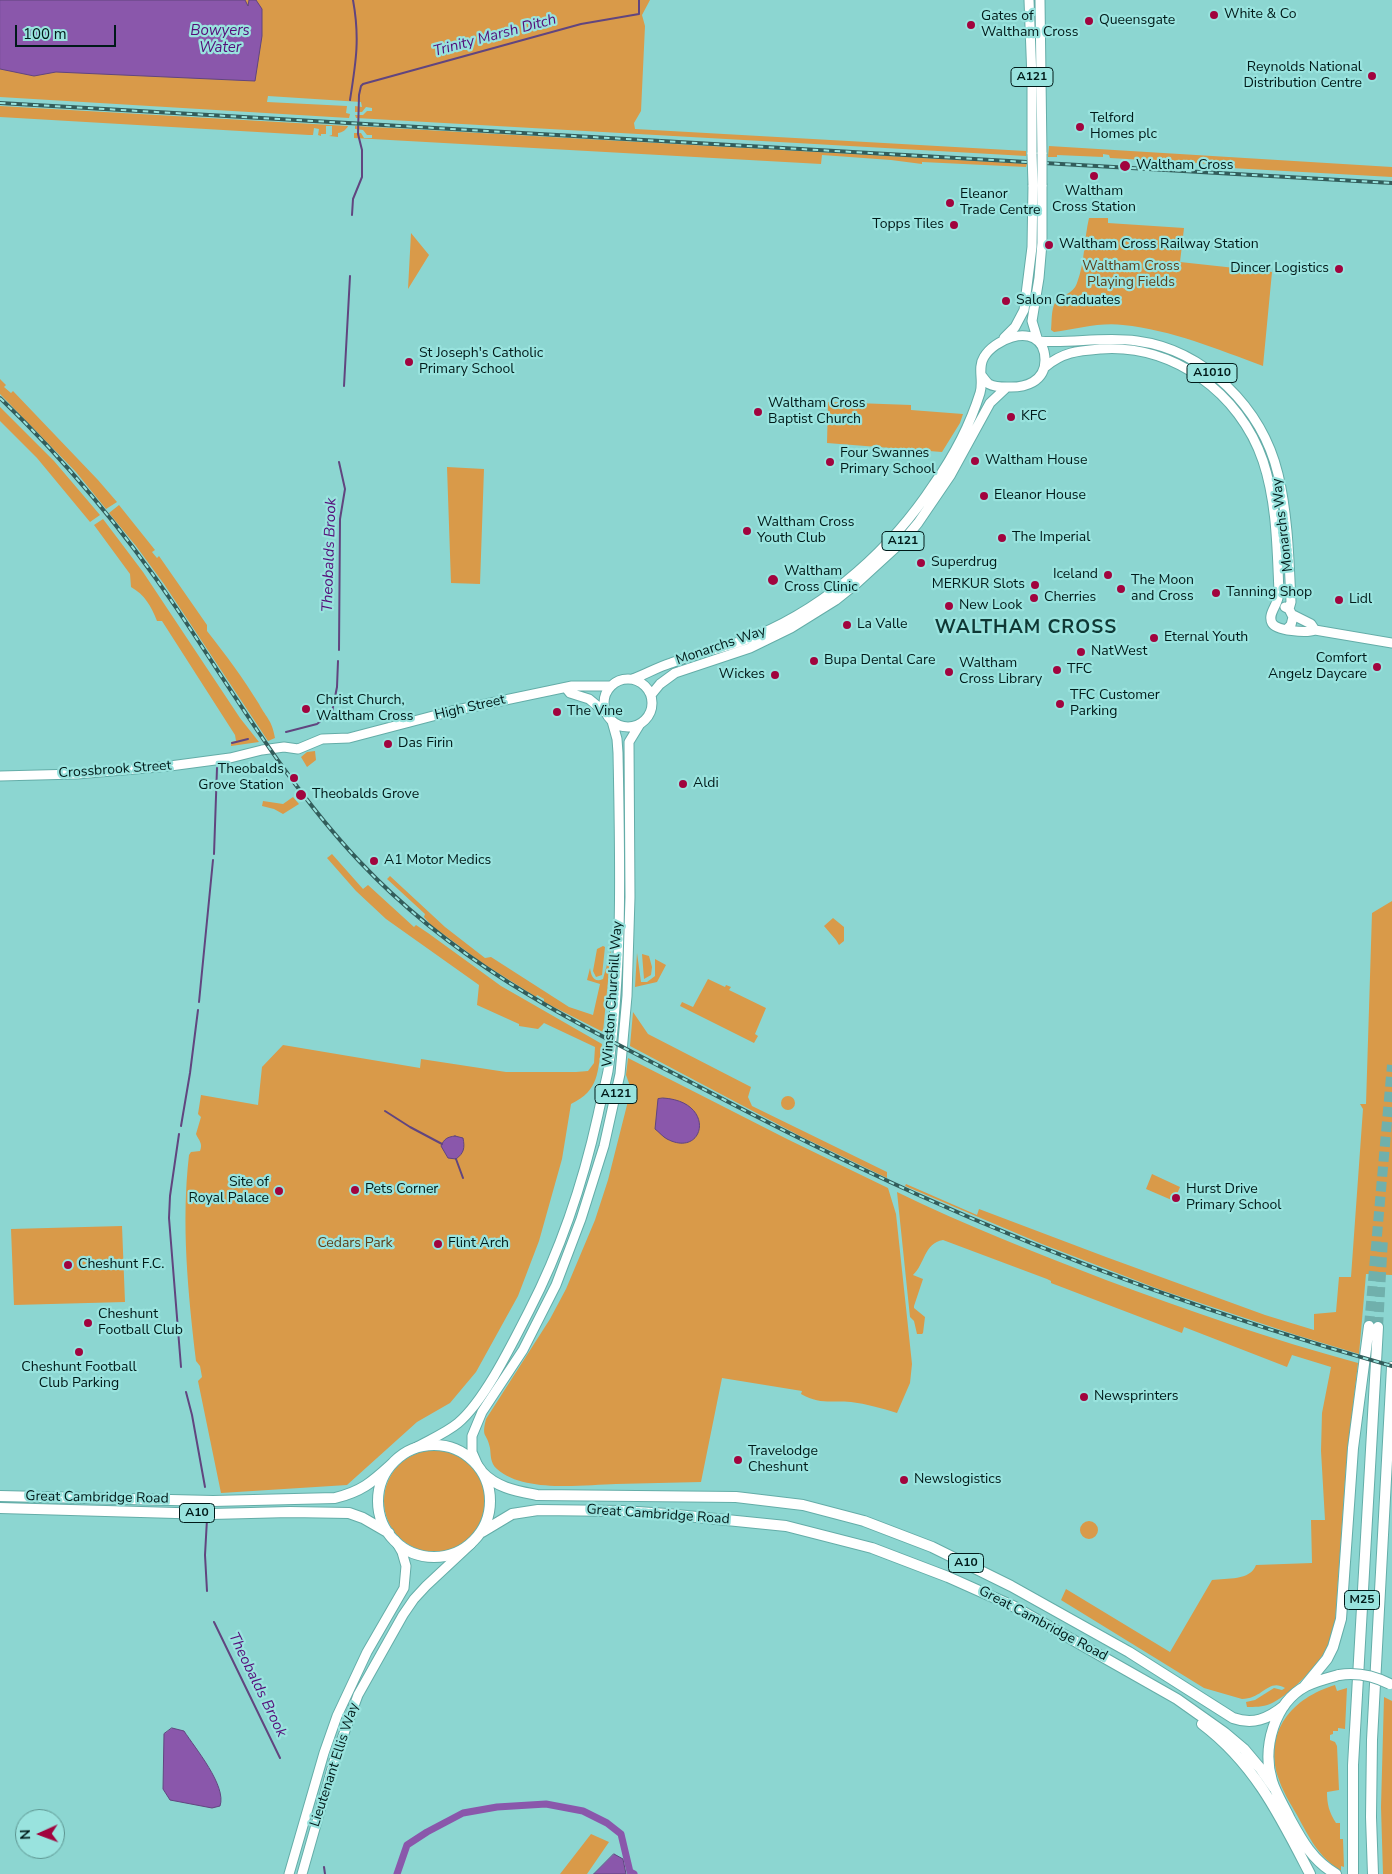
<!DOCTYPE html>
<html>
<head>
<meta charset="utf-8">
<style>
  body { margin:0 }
  #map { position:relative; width:1392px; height:1874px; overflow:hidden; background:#8cd6d1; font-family:"Nunito Sans",sans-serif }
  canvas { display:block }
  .north { position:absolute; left:15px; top:1809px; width:50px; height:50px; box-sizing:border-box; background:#99e3de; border:1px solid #5c938f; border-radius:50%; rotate:268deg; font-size:14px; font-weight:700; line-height:20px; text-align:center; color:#001a19 }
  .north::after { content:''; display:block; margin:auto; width:18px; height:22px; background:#a1043e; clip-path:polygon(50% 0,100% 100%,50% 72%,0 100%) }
  .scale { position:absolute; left:15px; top:25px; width:101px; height:22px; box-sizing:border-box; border:2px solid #001a19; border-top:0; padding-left:6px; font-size:15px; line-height:18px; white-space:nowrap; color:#001a19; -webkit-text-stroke:4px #99e3de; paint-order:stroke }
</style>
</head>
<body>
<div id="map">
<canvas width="1392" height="1874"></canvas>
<div class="north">N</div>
<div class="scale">100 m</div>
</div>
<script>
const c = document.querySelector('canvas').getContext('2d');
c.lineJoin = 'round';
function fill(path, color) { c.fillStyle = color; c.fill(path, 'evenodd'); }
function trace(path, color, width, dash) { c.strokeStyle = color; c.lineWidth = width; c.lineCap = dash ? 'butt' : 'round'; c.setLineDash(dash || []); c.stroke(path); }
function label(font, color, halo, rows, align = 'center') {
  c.font = font + ' "Nunito Sans",sans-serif'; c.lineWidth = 4.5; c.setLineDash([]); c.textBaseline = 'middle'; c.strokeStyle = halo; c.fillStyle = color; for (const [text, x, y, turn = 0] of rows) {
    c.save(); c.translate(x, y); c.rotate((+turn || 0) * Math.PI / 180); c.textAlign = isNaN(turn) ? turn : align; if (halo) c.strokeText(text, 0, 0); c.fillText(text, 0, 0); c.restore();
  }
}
fill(new Path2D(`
  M 0,0 L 650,0 L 642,15 L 645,26 L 641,111 L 634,123 L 635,129 L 1026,151 L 1026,156 L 356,118 L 355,115 L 363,115 L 367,111 L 372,111 L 372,108 L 366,107 L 362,112 L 355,112 L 355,106 L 362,107 L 361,102 L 268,96 L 267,102 L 347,106 L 346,113 L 350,114 L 349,118 L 0,97 Z
  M 0,106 L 348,126 C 347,129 342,133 338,133 L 338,137 L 329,136 L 332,135 L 332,126 L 326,126 L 326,134 L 321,134 L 321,136 L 318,135 L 319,129 L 314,128 L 313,135 L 309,135 L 0,117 Z
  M 355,126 L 1012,163 L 1027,164 L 1026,167 L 922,162 L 922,164 L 891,160 L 822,155 L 821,164 L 354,138 L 354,133 L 361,133 L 364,138 L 372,138 L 372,135 L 367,135 L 363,130 L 355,129 Z
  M 1049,146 L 1392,167 L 1392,177 L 1231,168 L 1230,165 L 1110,158 L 1109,155 L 1103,154 L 1103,157 L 1057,155 L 1057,157 L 1048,157 Z
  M 1089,218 L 1108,218 L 1108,223 L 1184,228 L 1180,262 L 1272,272 L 1263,366 C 1217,349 1172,330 1123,325 C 1101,322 1076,329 1054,332 L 1051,330 C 1052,321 1051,310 1055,303 C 1060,295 1073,295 1077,283 C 1085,262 1084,239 1089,218 Z
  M 411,233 L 429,255 L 408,289 Z
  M 0,379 L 6,385 L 4,387 L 11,393 L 13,391 L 98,480 L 117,502 L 106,509 L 76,472 L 0,394 Z
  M 828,402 L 911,405 L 911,410 L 963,414 L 960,423 L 942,452 L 827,443 Z
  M 0,407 L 54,461 L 100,515 L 90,522 L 37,458 L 0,421 Z
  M 447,467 L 484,469 L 480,584 L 451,583 Z
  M 119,505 L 155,550 L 152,552 L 157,558 L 159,556 L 207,625 L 207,631 C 226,655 243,678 259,704 C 267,719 272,720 275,738 L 268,741 L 164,584 L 136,546 L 109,513 Z
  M 103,519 L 143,572 L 240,718 L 259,742 L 231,746 L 231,742 L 236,741 L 235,735 L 162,621 L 157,621 C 151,606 145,595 131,587 L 130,574 L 94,525 Z
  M 315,751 L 316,760 L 307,767 L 301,757 L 307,752 Z
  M 293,797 L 299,804 L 283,814 L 274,809 L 262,806 L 263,801 L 283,804 Z
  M 332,854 L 363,889 L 368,885 L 414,927 L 416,925 L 428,933 L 501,986 L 602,1044 C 597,1072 600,1090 571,1104 L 562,1159 L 539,1241 L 518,1296 L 476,1372 L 450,1403 L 417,1422 L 347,1485 L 221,1493 L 198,1381 L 202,1377 L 200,1366 L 196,1361 C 188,1292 181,1224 189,1155 L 191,1152 L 200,1151 C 203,1143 199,1141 196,1134 L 201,1117 L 198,1114 L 201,1095 L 258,1105 L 262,1067 L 283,1045 L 420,1068 L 421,1059 L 506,1072 L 576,1072 L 588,1071 L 594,1063 L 595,1047 L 544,1023 L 538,1029 L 519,1026 L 519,1024 L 477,1005 L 479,985 L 386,919 L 356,891 L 327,858 Z
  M 390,876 L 445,927 L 485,958 L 491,957 L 569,1007 L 593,1015 L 600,984 L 587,980 L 590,968 C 591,976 594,983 603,979 L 611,950 L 603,1032 L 544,1002 L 544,999 L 537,995 L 536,997 L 481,962 L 431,925 L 424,917 L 425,914 L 387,879 Z
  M 1392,901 L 1392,1275 L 1366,1274 L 1359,1354 L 1296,1335 L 1161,1290 L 1042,1244 L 905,1186 L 906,1184 L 977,1215 L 979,1209 L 1106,1257 L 1265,1315 L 1314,1330 L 1314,1314 L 1336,1312 L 1339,1277 L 1351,1277 L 1363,1109 L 1360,1104 L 1366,1104 L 1372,913 Z
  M 833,918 L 844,927 L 844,941 L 839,945 L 836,940 L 824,926 Z
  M 603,946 L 605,947 L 602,975 L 596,977 L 593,971 L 597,949 Z
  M 637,953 L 641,982 L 647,982 L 655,976 L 655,959 L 666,965 L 657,982 L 635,987 Z
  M 642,954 L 649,956 L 652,967 L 651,975 L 644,979 Z
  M 708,979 L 725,987 L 726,985 L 731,987 L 729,990 L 766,1008 L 755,1034 L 758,1036 L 754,1043 L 680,1006 L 682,1002 L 693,1007 Z
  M 633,1012 L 648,1034 L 751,1087 L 748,1097 L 752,1106 L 887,1172 L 887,1178 L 802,1137 L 630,1046 Z
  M 628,1058 L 787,1139 L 888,1188 L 896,1214 L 912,1364 L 910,1383 L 897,1413 C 882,1408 866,1404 851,1402 C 831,1400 820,1405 801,1394 L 802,1391 L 722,1378 L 701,1482 C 672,1483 644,1483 616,1484 C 582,1485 524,1493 497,1469 C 490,1463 491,1455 490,1448 C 487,1432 481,1439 486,1419 L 550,1319 L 566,1289 L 595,1220 L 608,1180 L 627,1105 L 630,1086 L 626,1075 Z
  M781 1103a7 7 0 1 1 14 0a7 7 0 1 1-14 0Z
  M 1152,1174 L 1180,1187 L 1174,1201 L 1146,1189 Z
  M 897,1192 C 965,1225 1036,1253 1106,1280 C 1189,1311 1273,1340 1358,1363 L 1346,1466 L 1335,1623 C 1332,1634 1329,1646 1322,1656 C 1312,1671 1287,1697 1270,1704 C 1263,1707 1254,1707 1247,1707 L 1246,1702 L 1255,1700 L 1274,1688 L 1282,1690 L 1285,1688 C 1268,1678 1263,1699 1242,1699 L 1204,1688 L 1061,1600 L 1066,1589 L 1170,1652 L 1212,1580 C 1227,1578 1250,1581 1256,1565 L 1312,1563 L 1311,1520 L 1325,1520 L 1321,1451 L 1322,1413 L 1331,1367 L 1292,1355 L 1287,1367 L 1184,1327 L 1182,1333 L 1051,1283 L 1051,1281 L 1047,1279 L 943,1240 C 924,1243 925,1264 913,1275 L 923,1279 L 914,1306 L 914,1308 L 925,1317 L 923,1333 L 922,1334 L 917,1334 L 914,1321 L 910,1317 Z
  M 122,1226 L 125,1302 L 14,1305 L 11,1229 Z
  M384 1501a51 51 0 1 1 102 0a51 51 0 1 1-102 0Z
  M1080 1530a9 9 0 1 1 18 0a9 9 0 1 1-18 0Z
  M 1335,1685 L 1337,1691 L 1347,1688 L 1345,1729 L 1338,1728 L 1338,1731 L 1333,1731 L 1333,1734 L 1330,1735 L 1330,1740 L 1335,1742 L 1337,1746 L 1339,1790 L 1327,1792 C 1327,1804 1329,1812 1336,1823 L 1340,1823 L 1340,1839 L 1343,1839 L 1344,1867 L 1341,1866 L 1341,1871 C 1318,1856 1310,1839 1297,1815 C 1290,1803 1282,1790 1278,1777 C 1264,1731 1292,1698 1335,1685 Z
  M 1384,1697 L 1392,1701 L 1392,1874 L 1383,1874 L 1381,1807 Z
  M 591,1834 L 609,1842 L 587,1874 L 560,1874 Z`), '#d99a49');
const water = new Path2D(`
  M 0,0 L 245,0 L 248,6 L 249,0 L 256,0 L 262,9 L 262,36 L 255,81 L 56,72 L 34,76 L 0,69 Z
  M 663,1098 C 717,1101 705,1159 667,1139 C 663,1137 659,1132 655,1129 L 658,1099 Z
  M 455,1136 L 463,1138 C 465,1148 464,1153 456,1159 L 448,1158 L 441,1146 C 444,1139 447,1137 455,1136 Z
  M 172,1728 L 184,1731 C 195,1748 227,1786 220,1806 L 212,1808 L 170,1800 L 163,1789 L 164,1734 Z
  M 614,1854 L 623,1859 L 626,1874 L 594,1874 Z`);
fill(water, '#8a57ab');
trace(water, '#61457f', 1);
trace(new Path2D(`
  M 350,100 C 356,62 360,38 353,0
  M 352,215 L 353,199 L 362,177 L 362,150 L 358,134 L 359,95 L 361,86 L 363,84 L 581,24 L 639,14 L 639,0
  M 344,386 L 350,276
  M 339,650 L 340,519 L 345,489 L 339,462
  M 286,732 L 317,724 L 332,712 L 337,687 L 338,661
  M 232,743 L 248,739
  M 214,854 L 217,768
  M 199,1002 L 213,860
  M 385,1111 L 410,1127 L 442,1144
  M 181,1126 L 190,1073 L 198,1010
  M 179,1134 L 170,1196 L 169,1218 L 181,1367
  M 456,1159 L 463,1178
  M 186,1392 L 192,1415 L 205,1487
  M 207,1519 L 205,1555 L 207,1591
  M 214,1622 L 280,1758
  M 324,1867 L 325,1874`), '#61457f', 2);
trace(new Path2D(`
  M 397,1874 L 407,1845 L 427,1832 L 463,1813 L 497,1807 L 546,1804 L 583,1811 L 607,1823 L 621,1834 L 630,1872 L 634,1874`), '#8a57ab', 7);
trace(new Path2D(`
  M 1369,1326 L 1392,1065
  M 1378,1327 L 1383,1238`), '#70b0ac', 10, [10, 5]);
const major = new Path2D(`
  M 1029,0 L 1032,79 L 1032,154
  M 1040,0 L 1042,154
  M 1004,338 L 1015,327 L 1024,310 L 1032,247 L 1033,185
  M 1038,341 C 1071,344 1103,336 1137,341 C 1205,350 1262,408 1278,474 C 1288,515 1289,560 1291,602 L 1289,609
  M 1038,341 L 1032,321 L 1039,278 L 1042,243 L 1042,185
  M 1045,367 C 1063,352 1077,351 1101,349 C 1173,344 1240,393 1263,461 C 1277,503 1277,549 1279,592 C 1279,605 1267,613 1272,623 C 1276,631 1307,633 1315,630 L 1392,643
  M 1285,607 L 1289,609 L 1293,617 L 1291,625 L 1287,629
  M 1293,615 L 1311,624 L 1315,630
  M 633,679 C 646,674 658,667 671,663 C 700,652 730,647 758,635 C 829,605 892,548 934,484 C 953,457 970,425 980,393 C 984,381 977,368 984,357 C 994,340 1029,325 1042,346 C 1044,350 1045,356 1045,360 C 1045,382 1025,388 1007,387 C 1001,387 994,387 989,384 C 986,382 984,378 981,375
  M604 703a24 24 0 1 1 48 0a24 24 0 1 1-48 0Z
  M 566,688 L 570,693 L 589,699 L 606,713
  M 651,695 L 660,684 L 675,673 L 750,648 L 791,628 L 836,600 L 856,584 L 903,541 L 918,523 L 950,476 L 990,403 L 1007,387
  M 0,776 L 77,774 L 170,766 L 230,758 L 262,750 L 284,747 L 298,749 L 322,739 L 349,738 L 452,711 L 510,699 L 572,686 L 611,686
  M 415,1448 C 429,1440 446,1433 458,1423 C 485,1400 512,1344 529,1311 C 561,1249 583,1183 598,1115 C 601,1100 605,1086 608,1071 C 623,965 620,859 618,753 L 617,739 L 612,721
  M 479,1468 L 472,1452 L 472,1436 L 482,1412 L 523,1350 L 556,1285 L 581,1219 L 604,1146 L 620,1074 L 627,996 L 630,897 L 629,742 L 640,724
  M 289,1874 L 324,1753 L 337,1716 L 367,1652 L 404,1588 L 406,1566 L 402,1552 L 395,1540
  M 302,1874 L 335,1758 L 358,1695 L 403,1615 L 414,1599 L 426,1586 L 471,1544`);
const highway = new Path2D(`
  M378 1501a56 56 0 1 1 112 0a56 56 0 1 1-112 0Z
  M 482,1472 C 497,1488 517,1491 537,1495 L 736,1497 L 803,1505 L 864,1521 L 932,1547 L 1011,1586 L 1129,1652 L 1233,1718 C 1253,1725 1268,1719 1284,1706
  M 0,1496 L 213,1501 L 335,1498 C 363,1491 372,1482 393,1463
  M 0,1508 L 211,1514 L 290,1512 L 349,1513 L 363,1518 L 389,1533
  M 482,1532 L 512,1514 L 538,1510 L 622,1511 L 667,1514 L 786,1526 L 872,1548 L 948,1577 L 1013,1606 L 1177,1699 L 1225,1733 L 1244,1749 L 1260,1768 L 1274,1788
  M 1304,1687 L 1327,1659 L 1333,1647 L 1341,1619 L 1353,1448 L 1369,1326
  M 1202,1724 C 1255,1764 1280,1816 1310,1874
  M 1336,1874 C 1313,1861 1302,1841 1290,1819 C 1284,1806 1276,1794 1272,1781 C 1262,1748 1274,1703 1306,1686 C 1316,1681 1328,1678 1339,1675
  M 1353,1874 L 1353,1765 L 1378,1327
  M 1373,1874 L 1371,1817 L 1372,1740 L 1392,1367`);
trace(major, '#64ada8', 11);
trace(highway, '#64ada8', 12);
trace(major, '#fff', 9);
trace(highway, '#fff', 10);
const rail = new Path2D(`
  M 0,103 L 1392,183
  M 0,398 C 66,461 124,531 175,606 C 234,693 287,785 360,862 C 457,965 570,1020 694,1084 C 766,1122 839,1159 914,1193 C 1069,1263 1228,1320 1392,1366`);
trace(rail, '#325d5b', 4);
trace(rail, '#99e3de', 2, [5.5]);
const majorBridge = new Path2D(`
  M 1032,154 L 1033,185
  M 1042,154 L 1042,185`);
const highwayBridge = new Path2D(`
  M 1339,1675 C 1357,1672 1374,1676 1390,1684`);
trace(majorBridge, '#64ada8', 11, []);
trace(highwayBridge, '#64ada8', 12, []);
trace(majorBridge, '#fff', 9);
trace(highwayBridge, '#fff', 10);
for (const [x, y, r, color] of [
  [1214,15,5,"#a1043e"],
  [1089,21,5,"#a1043e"],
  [971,25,5,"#a1043e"],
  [1372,76,5,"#a1043e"],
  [1080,127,5,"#a1043e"],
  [1125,166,6,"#a1043e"],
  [1094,176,5,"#a1043e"],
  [950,203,5,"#a1043e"],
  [954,225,5,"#a1043e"],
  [1049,245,5,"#a1043e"],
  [1339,269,5,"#a1043e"],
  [1006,301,5,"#a1043e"],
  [409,362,5,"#a1043e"],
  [758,412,5,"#a1043e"],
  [1011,417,5,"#a1043e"],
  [975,461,5,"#a1043e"],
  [830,462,5,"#a1043e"],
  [984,496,5,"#a1043e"],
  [747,531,5,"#a1043e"],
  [1002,538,5,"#a1043e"],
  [921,563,5,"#a1043e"],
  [1108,575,5,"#a1043e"],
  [773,580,6,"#a1043e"],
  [1035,585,5,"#a1043e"],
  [1121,589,5,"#a1043e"],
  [1216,593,5,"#a1043e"],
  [1034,598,5,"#a1043e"],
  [1339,600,5,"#a1043e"],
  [949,606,5,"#a1043e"],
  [847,625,5,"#a1043e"],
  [1154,638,5,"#a1043e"],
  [1081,652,5,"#a1043e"],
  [814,661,5,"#a1043e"],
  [1377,667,5,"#a1043e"],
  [1057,670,5,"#a1043e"],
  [949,672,5,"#a1043e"],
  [775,675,5,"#a1043e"],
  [1060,704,5,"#a1043e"],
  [306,709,5,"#a1043e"],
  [557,712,5,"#a1043e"],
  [388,744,5,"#a1043e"],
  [294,778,5,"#a1043e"],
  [683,784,5,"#a1043e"],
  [301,795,6,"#a1043e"],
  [374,861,5,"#a1043e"],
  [355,1190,5,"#a1043e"],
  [279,1191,5,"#a1043e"],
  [1176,1198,5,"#a1043e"],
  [438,1244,5,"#a1043e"],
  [68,1265,5,"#a1043e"],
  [88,1323,5,"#a1043e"],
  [79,1352,5,"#a1043e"],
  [1084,1397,5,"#a1043e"],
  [738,1460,5,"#a1043e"],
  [904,1480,5,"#a1043e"]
]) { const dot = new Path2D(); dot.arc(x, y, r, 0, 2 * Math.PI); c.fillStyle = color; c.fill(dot); trace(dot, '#99e3de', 2); }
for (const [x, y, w] of [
  [1032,77,42],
  [1212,373,50],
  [903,541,42],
  [616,1094,42],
  [197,1513,35],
  [966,1563,35],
  [1362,1600,35]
]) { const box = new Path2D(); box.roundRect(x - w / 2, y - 9.5, w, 19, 4); c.fillStyle = '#99e3de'; c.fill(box); trace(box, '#001a19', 1); }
label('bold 12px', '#001a19', null, [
  ["A121",1032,77],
  ["A1010",1212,373],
  ["A121",903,541],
  ["A121",616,1094],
  ["A10",197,1513],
  ["A10",966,1563],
  ["M25",1362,1600]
]);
label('14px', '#001a19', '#99e3de', [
  ["White & Co",1224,15],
  ["Gates of",981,17],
  ["Waltham Cross",981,33],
  ["Queensgate",1099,21],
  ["Reynolds National",1362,68,"right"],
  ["Distribution Centre",1362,84,"right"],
  ["Telford",1090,119],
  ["Homes plc",1090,135],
  ["Waltham Cross",1136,166],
  ["Waltham",1094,192,"center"],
  ["Cross Station",1094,208,"center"],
  ["Eleanor",960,195],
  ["Trade Centre",960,211],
  ["Topps Tiles",944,225,"right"],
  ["Waltham Cross Railway Station",1059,245],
  ["Dincer Logistics",1329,269,"right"],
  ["Salon Graduates",1016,301],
  ["St Joseph's Catholic",419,354],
  ["Primary School",419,370],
  ["Waltham Cross",768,404],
  ["Baptist Church",768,420],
  ["KFC",1021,417],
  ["Four Swannes",840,454],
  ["Primary School",840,470],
  ["Waltham House",985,461],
  ["Eleanor House",994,496],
  ["Waltham Cross",757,523],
  ["Youth Club",757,539],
  ["The Imperial",1012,538],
  ["Superdrug",931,563],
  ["Waltham",784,572],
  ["Cross Clinic",784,588],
  ["Iceland",1098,575,"right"],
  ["The Moon",1131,581],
  ["and Cross",1131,597],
  ["MERKUR Slots",1025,585,"right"],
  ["Tanning Shop",1226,593],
  ["Cherries",1044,598],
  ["Lidl",1349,600],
  ["New Look",959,606],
  ["La Valle",857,625],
  ["Eternal Youth",1164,638],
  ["NatWest",1091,652],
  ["Comfort",1367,659,"right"],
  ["Angelz Daycare",1367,675,"right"],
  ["Bupa Dental Care",824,661],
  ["Waltham",959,664],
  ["Cross Library",959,680],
  ["TFC",1067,670],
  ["Wickes",765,675,"right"],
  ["TFC Customer",1070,696],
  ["Parking",1070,712],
  ["Christ Church,",316,701],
  ["Waltham Cross",316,717],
  ["The Vine",567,712],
  ["Das Firin",398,744],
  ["Theobalds",284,770,"right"],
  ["Grove Station",284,786,"right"],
  ["Aldi",693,784],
  ["Theobalds Grove",312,795],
  ["A1 Motor Medics",384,861],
  ["Site of",269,1183,"right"],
  ["Royal Palace",269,1199,"right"],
  ["Pets Corner",365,1190],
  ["Hurst Drive",1186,1190],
  ["Primary School",1186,1206],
  ["Flint Arch",448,1244],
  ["Cheshunt F.C.",78,1265],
  ["Cheshunt",98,1315],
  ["Football Club",98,1331],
  ["Cheshunt Football",79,1368,"center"],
  ["Club Parking",79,1384,"center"],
  ["Newsprinters",1094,1397],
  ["Travelodge",748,1452],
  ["Cheshunt",748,1468],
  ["Newslogistics",914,1480]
], 'left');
label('14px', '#5d3f1a', '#99e3de', [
  ["Waltham Cross",1131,267],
  ["Playing Fields",1131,283],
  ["Cedars Park",355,1244]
]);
label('14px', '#001a19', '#99e3de', [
  ["Monarchs Way",1283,525,-97],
  ["Monarchs Way",721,646,-19],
  ["High Street",470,708,-13],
  ["Crossbrook Street",115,770,-4],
  ["Winston Churchill Way",613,994,-86],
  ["Great Cambridge Road",97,1498,1],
  ["Great Cambridge Road",658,1515,4],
  ["Great Cambridge Road",1043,1624,28],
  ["Lieutenant Ellis Way",335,1765,-72]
]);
label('italic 15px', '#550d79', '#99e3de', [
  ["Bowyers",220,31],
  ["Water",220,48],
  ["Trinity Marsh Ditch",495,36,-15],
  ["Theobalds Brook",330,555,-88],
  ["Theobalds Brook",257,1685,64]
]);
c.letterSpacing = '1px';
label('bold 19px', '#0f3835', '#99e3de', [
  ["WALTHAM CROSS",1026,628]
]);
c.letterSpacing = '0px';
</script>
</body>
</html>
